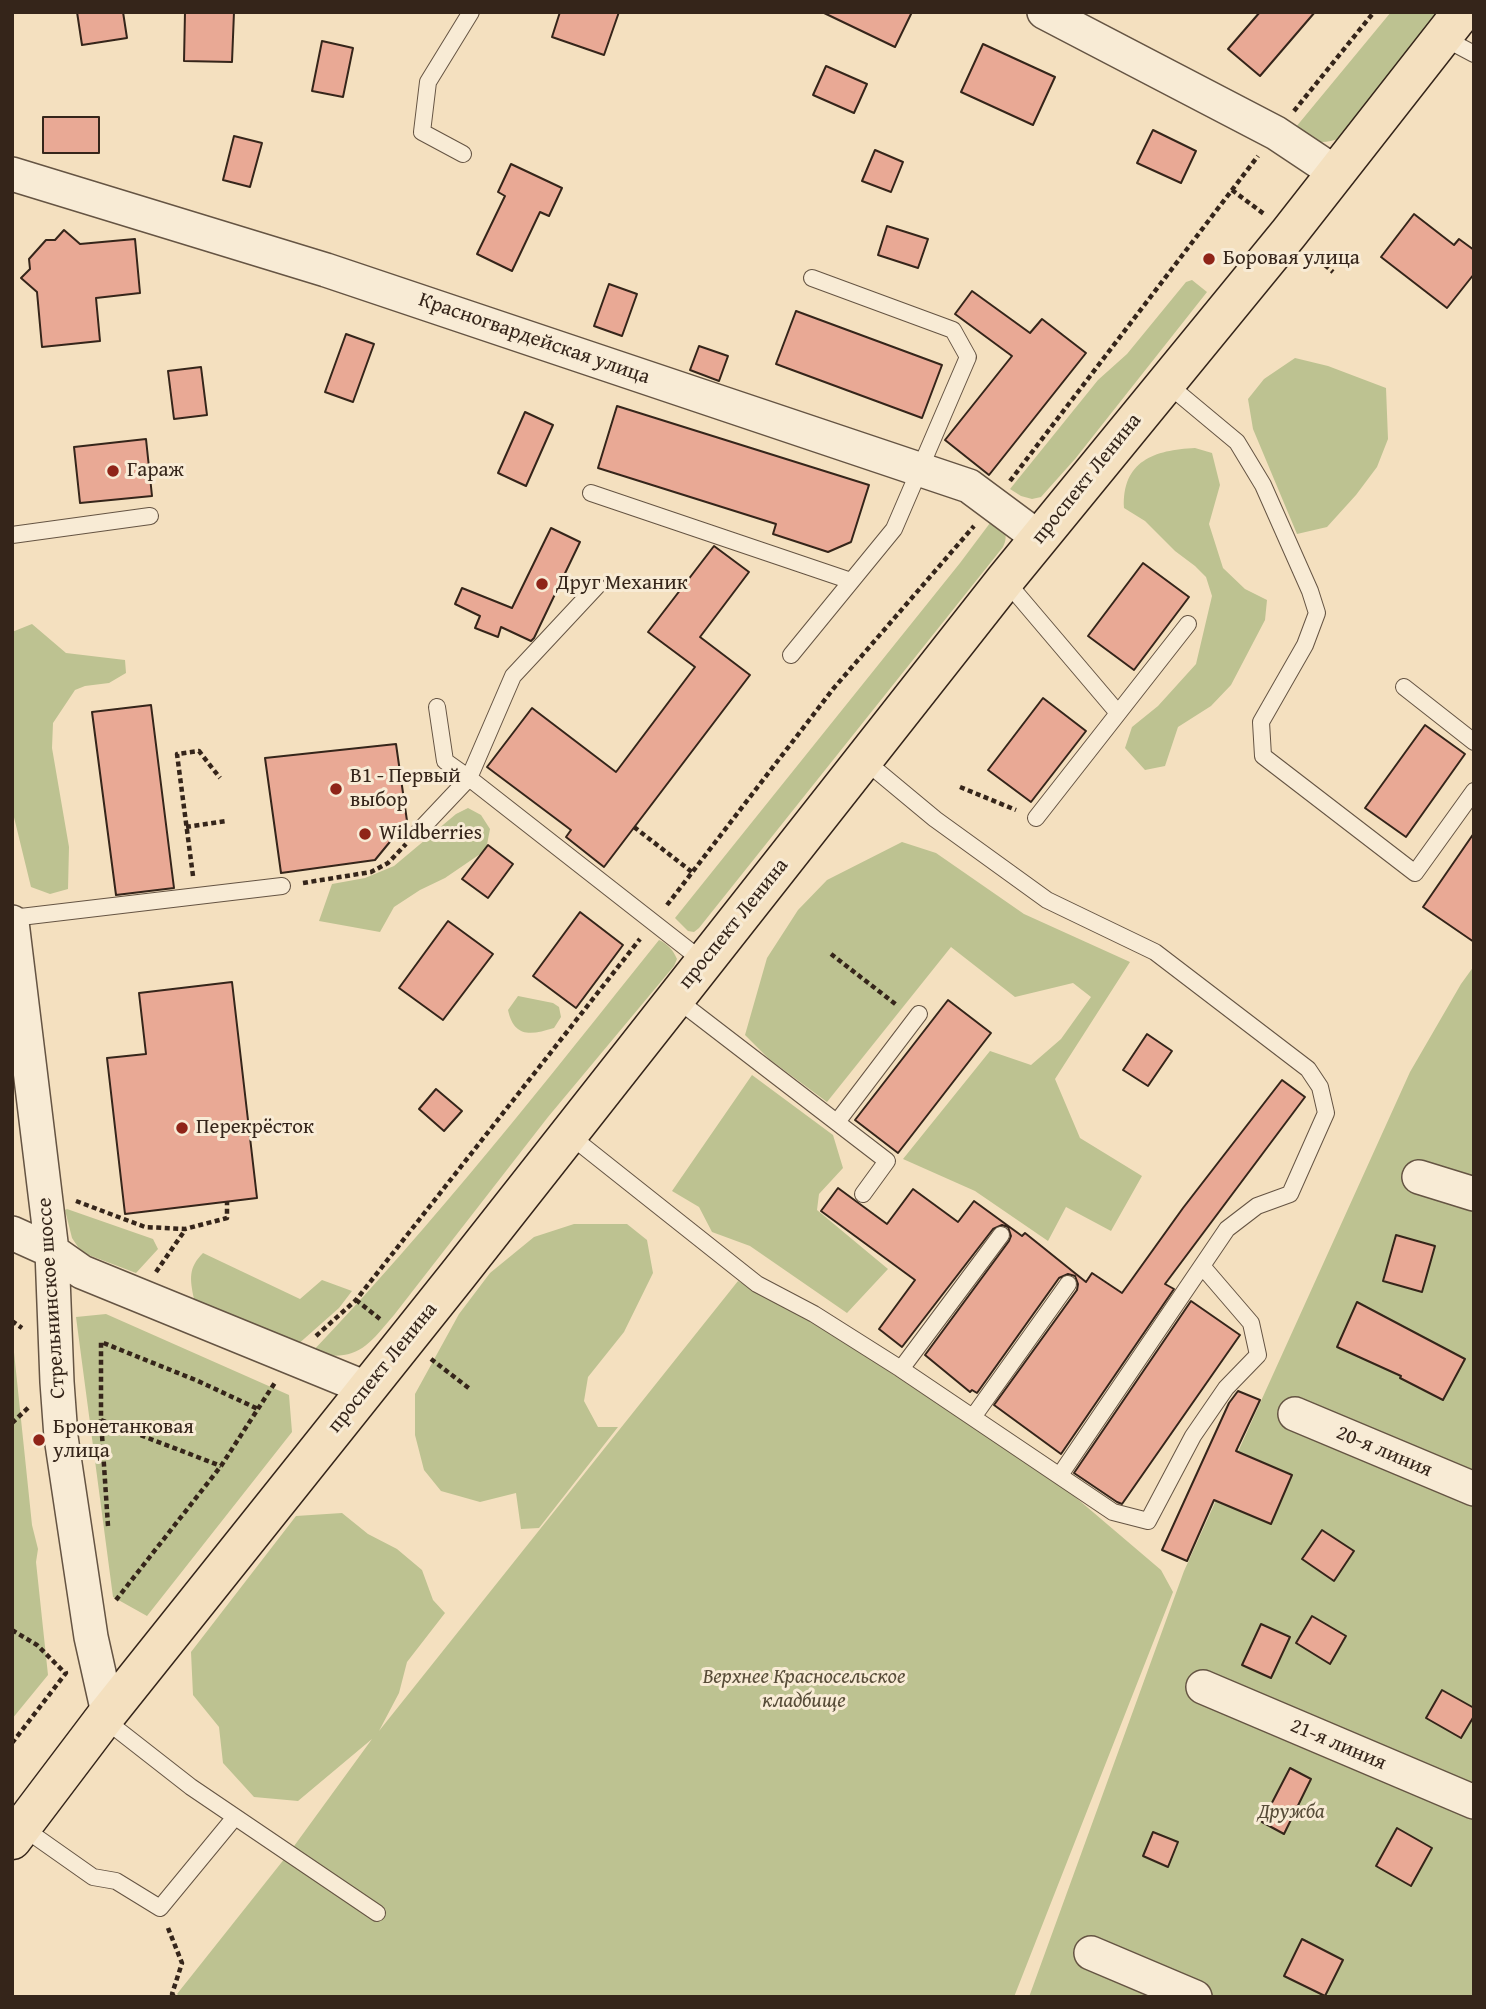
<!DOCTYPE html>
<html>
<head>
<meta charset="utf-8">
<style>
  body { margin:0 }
  #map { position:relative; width:1486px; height:2009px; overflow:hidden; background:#f4e0bf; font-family:"Gentium Book Plus",serif }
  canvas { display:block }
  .frame { position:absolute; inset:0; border:14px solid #35251a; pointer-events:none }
</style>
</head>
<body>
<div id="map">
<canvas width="1486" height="2009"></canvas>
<div class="frame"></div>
</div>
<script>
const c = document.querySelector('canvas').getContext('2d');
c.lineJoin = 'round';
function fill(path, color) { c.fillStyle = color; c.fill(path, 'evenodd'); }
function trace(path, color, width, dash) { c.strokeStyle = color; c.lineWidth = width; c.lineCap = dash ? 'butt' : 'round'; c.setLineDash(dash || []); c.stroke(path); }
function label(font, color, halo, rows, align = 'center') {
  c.font = font + ' "Gentium Book Plus",serif'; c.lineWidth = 6; c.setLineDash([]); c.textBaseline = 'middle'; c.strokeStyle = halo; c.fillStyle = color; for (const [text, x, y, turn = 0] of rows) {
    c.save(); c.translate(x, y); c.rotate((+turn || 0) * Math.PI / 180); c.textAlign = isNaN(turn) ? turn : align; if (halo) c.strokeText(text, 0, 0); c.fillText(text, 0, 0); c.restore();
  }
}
fill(new Path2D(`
  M 1391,12 L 1440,12 L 1344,137 C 1323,145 1311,143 1291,133 Z
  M 1192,280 L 1207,292 L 1075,459 L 1041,497 L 1032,499 L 1021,496 L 1010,489 L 1098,380 L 1127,354 L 1186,282 Z
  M 1295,358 L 1328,366 L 1386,388 L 1388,439 L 1377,467 L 1356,495 L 1327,527 L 1297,534 L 1253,429 L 1248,399 L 1264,379 Z
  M 1195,448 L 1212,453 L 1220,485 L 1209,524 L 1223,568 L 1245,589 L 1267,600 L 1265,620 L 1231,685 L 1211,706 L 1178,727 L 1165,766 L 1145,770 L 1125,748 L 1132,727 L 1158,706 L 1196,664 L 1212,596 L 1206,577 L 1195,566 L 1175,551 L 1145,521 L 1124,508 C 1122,461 1154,450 1195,448 Z
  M 996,515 C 1002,526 1010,534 1003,547 L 699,928 L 694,932 L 688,931 L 675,918 L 960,563 Z
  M 32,624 L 66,653 L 125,660 L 126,673 L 109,683 L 85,686 L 75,690 L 53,723 L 52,748 L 69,847 L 68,889 L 50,894 L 31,887 L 12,809 L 12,632 Z
  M 468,808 L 481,815 L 490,829 L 486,850 L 445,878 L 420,890 L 394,907 L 380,932 L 319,921 L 332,884 L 365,878 L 394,866 L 456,814 Z
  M 902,842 L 936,853 L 1024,914 L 1130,962 L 1055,1079 L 1080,1138 L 1142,1176 L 1111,1231 L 1066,1207 L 1048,1241 L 975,1191 L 903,1159 L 990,1051 L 1031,1065 L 1061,1039 L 1091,997 L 1073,983 L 1015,997 L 951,947 L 827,1102 L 769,1059 L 745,1035 L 767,958 L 798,910 L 827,880 Z
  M 659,940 C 668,944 673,950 677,959 L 674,966 L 548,1117 L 394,1315 C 366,1348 357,1362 311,1353 C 435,1223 547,1080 659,940 Z
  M 1474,966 L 1474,1997 L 1029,1997 L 1184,1571 L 1410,1072 L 1461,984 Z
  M 518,996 L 553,1003 L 559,1007 L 561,1017 L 554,1028 C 531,1035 514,1038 508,1010 Z
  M 752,1075 L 833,1135 L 843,1168 L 819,1194 L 817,1210 L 888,1269 L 847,1313 L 750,1246 L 712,1232 L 699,1207 L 672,1191 Z
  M 67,1209 L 153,1239 L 158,1249 L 136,1273 L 86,1254 L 78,1247 L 72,1238 L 65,1210 Z
  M 574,1224 L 627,1224 L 647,1240 L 653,1273 L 624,1332 L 588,1377 L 584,1401 L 598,1427 L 618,1427 L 539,1528 L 521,1529 L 516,1493 L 480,1502 L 441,1491 L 424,1470 L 415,1435 L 415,1394 L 459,1314 L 490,1273 L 534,1237 Z
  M 203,1253 L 300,1299 L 322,1280 L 352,1291 L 339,1308 L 296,1346 L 194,1299 C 190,1279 188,1268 203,1253 Z
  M 738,1281 L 812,1320 L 1067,1490 L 1161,1570 L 1173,1592 L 1014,1997 L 180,1997 L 177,1994 L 289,1853 L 372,1739 L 298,1801 L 254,1797 L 223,1763 L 219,1727 L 193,1695 L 191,1652 L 296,1516 L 342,1513 L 368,1534 L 397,1549 L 422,1570 L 433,1600 L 445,1613 L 407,1662 L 399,1693 L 379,1731 Z
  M 106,1314 L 289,1395 L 292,1432 L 147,1616 L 113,1597 L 76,1317 Z
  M 12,1333 L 32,1525 L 38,1549 L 36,1562 L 48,1675 L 12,1719 Z`), '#bdc291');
const building = new Path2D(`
  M 77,12 L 123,12 L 127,38 L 82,45 Z
  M 185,12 L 234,12 L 232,62 L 184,61 Z
  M 560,12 L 619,12 L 604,55 L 552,37 Z
  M 822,12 L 912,12 L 895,47 Z
  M 1260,12 L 1315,12 L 1260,76 L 1228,49 Z
  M 322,41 L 353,48 L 343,97 L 312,91 Z
  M 983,44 L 1055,77 L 1033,125 L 961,92 Z
  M 826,66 L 867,84 L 854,113 L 813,95 Z
  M 43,117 L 99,117 L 99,153 L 43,153 Z
  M 1153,130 L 1196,151 L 1181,183 L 1137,163 Z
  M 234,136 L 262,143 L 250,187 L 223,180 Z
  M 875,150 L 903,162 L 891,192 L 862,181 Z
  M 511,164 L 562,188 L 549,216 L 540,212 L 512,271 L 477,254 L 505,196 L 498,192 Z
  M 1414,214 L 1454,245 L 1459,239 L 1474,250 L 1474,274 L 1447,308 L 1381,257 Z
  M 887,226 L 928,239 L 918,268 L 878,255 Z
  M 64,230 L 80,244 L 135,239 L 140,293 L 96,298 L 100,341 L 42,347 L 37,292 L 21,278 L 30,269 L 29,259 L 46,240 L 55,240 Z
  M 609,284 L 637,294 L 622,336 L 594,326 Z
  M 972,291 L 1030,333 L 1042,319 L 1086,353 L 989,475 L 945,440 L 1012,356 L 955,314 Z
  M 796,311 L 942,365 L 922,418 L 776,364 Z
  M 346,334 L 374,344 L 353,402 L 325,392 Z
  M 699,346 L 728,356 L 719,381 L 690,370 Z
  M 201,367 L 207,415 L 174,419 L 168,371 Z
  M 617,406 L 869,485 L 851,542 L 828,552 L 773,534 L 776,524 L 598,468 Z
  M 525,412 L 553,425 L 526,486 L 498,473 Z
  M 146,439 L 152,496 L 80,503 L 74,447 Z
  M 551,528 L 580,542 L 534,638 L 531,641 L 501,627 L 498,637 L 475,628 L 480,616 L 455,604 L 462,588 L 512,608 Z
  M 714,546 L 749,572 L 700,637 L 750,675 L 604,867 L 566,837 L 571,830 L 487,767 L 532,708 L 616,772 L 695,667 L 648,632 Z
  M 1143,563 L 1189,597 L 1134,670 L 1088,636 Z
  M 1043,698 L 1086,731 L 1031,802 L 988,770 Z
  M 151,705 L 174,888 L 116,895 L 92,712 Z
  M 1425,725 L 1465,754 L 1406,837 L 1365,808 Z
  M 396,744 L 407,821 L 375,860 L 281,873 L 265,758 Z
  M 1474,833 L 1474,942 L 1423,907 Z
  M 488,845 L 513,864 L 488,898 L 462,879 Z
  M 580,912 L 623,945 L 576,1008 L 533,976 Z
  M 448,921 L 493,954 L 443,1020 L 399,988 Z
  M 232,982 L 257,1198 L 125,1214 L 107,1058 L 146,1054 L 139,993 Z
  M 948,1000 L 991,1033 L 898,1153 L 855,1120 Z
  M 1147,1034 L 1172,1051 L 1148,1086 L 1123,1070 Z
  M 1282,1080 L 1305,1097 L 1165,1284 L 1174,1289 L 1061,1454 L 994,1405 L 1077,1290 L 1078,1284 L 1075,1276 L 1068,1274 L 1059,1278 L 977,1393 L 972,1390 L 970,1392 L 925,1355 L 1009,1241 L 1011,1236 L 1008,1227 L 1002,1225 L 993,1229 L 902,1347 L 879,1329 L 915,1280 L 821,1211 L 838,1188 L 887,1224 L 913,1189 L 958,1222 L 974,1201 L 1022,1236 L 1025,1233 L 1086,1282 L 1092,1273 L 1122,1293 L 1183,1208 Z
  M 436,1089 L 462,1111 L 444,1131 L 419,1109 Z
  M 1396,1235 L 1435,1246 L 1422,1292 L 1383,1281 Z
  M 1191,1301 L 1240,1335 L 1122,1504 L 1117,1502 L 1074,1473 Z
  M 1357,1302 L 1465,1359 L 1443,1400 L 1400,1378 L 1401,1376 L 1337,1347 Z
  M 1238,1391 L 1260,1400 L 1236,1451 L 1292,1475 L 1271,1524 L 1214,1500 L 1187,1561 L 1162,1550 L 1229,1403 Z
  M 1322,1530 L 1354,1551 L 1334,1581 L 1302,1559 Z
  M 1312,1616 L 1346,1636 L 1330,1664 L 1296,1643 Z
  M 1261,1624 L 1290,1637 L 1271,1678 L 1242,1665 Z
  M 1442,1690 L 1474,1708 L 1474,1716 L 1461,1738 L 1426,1718 Z
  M 1290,1768 L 1311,1779 L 1284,1834 L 1262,1822 Z
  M 1397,1828 L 1432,1848 L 1411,1886 L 1376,1866 Z
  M 1153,1832 L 1178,1842 L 1168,1867 L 1143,1856 Z
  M 1302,1939 L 1343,1960 L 1325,1996 L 1284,1976 Z`);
fill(building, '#e9a995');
trace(building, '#35251a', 2);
const service = new Path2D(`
  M 1442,37 L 1474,54
  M 463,154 L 422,132 L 428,82 L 471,12
  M 1165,382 L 1237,442 L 1263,485 L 1310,591 L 1317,613 L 1305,645 L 1261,722 L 1263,756 L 1415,873 L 1474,791
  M 591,493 L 851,581
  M 12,535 L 150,516
  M 1005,580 L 1118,713
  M 791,655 L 894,529 L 968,357 L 953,330 L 812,278
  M 1404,687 L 1474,742
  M 437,707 L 445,761 L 469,778 L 704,962
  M 864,760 L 935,819 L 1047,900 L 1155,952 L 1308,1069 L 1320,1087 L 1326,1113 L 1290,1194 L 1257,1206 L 1227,1229 L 1060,1475
  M 1036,818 L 1188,624
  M 419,831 L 469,778 L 513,676 L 597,586
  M 12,918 L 282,886
  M 675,998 L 887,1161 L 863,1194
  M 837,1122 L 919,1014
  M 568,1134 L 757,1284 L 814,1314 L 901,1369 L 1113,1512 L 1148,1521 L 1193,1436 L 1226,1388 L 1258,1355 L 1251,1323 L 1202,1266
  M 901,1369 L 1001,1235
  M 973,1417 L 1068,1284
  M 104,1719 L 191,1787 L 377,1913
  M 22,1827 L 93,1877 L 116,1881 L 160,1908 L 235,1817`);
const minor = new Path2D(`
  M 1044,12 L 1276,133 L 1336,173
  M 12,174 L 326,270 L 969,486 L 1039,538
  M 12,922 L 52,1251 L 57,1382 L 61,1437 L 91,1637 L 108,1713
  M 1419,1177 L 1474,1194
  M 12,1233 L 52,1251 L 82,1272 L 366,1388
  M 1295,1414 L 1474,1489
  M 1203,1687 L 1474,1802
  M 1091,1953 L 1195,1997`);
const primary = new Path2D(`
  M 12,1840 L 108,1713 L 457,1276 L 1005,580 L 1289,233 L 1462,12`);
trace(service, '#655443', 18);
trace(minor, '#655443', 36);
trace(primary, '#35251a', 41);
trace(new Path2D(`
  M 1294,111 L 1374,12
  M 1232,190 L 1264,214
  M 1312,254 L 1333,272
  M 1010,481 L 1258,156
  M 960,787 L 1016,810
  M 186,827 L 226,821
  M 634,827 L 692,872
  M 193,876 L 177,754 L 199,751 L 220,778
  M 303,883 L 371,872 L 388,863 L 406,844
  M 667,905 L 833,689 L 974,526
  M 831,954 L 898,1006
  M 76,1201 L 145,1227 L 185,1229 L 227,1218 L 227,1202
  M 156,1272 L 185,1230
  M 356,1300 L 380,1319
  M 12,1321 L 22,1328
  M 316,1336 L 356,1300 L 640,939
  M 431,1359 L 470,1389
  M 101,1420 L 221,1466
  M 12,1423 L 29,1407
  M 108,1526 L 101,1420 L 101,1342 L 198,1381 L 258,1409
  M 116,1600 L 221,1466 L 276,1381
  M 12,1630 L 37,1645 L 65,1673
  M 12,1743 L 66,1673 L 65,1670
  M 168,1928 L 182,1963 L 172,1994 L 175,1997`), '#35251a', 4.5, [5, 3.5]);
trace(service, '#f8ebd5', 16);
trace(minor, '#f8ebd5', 33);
trace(primary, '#f4e0bf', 38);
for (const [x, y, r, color] of [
  [1209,259,7,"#8f2418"],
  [113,471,7,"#8f2418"],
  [542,584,7,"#8f2418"],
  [336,789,7,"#8f2418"],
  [365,834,7,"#8f2418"],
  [182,1128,7,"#8f2418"],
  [39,1440,7,"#8f2418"]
]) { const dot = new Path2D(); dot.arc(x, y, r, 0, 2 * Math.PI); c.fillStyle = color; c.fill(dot); trace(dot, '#f8ebd5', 2.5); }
label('21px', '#35251a', '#f8ebd5', [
  ["Боровая улица",1223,259],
  ["Гараж",127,471],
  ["Друг Механик",556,584],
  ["В1 - Первый",350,777],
  ["выбор",350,801],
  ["Wildberries",379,834],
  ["Перекрёсток",196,1128],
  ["Бронетанковая",53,1428],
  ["улица",53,1452]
], 'left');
label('21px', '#35251a', '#f8ebd5', [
  ["Красногвардейская улица",534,339,19],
  ["проспект Ленина",1087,479,-51],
  ["проспект Ленина",734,924,-51],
  ["Стрельнинское шоссе",52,1298,-94],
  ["проспект Ленина",383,1368,-51],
  ["20-я линия",1384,1452,23],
  ["21-я линия",1338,1745,23]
]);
label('italic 21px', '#574c38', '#f8ebd5', [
  ["Верхнее Красносельское",804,1678],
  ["кладбище",804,1702],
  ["Дружба",1291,1813]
]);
</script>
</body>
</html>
